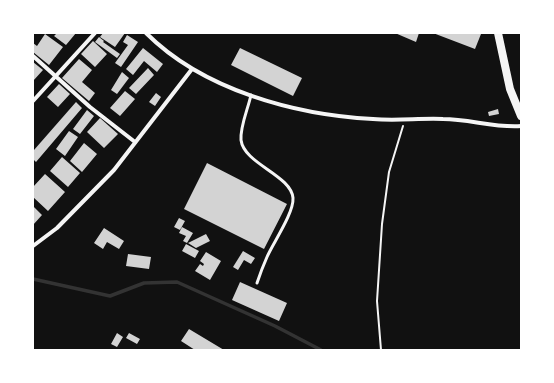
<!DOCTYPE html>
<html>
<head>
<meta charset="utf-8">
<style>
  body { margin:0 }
  #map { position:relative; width:554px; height:383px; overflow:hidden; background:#111; font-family:Jost,sans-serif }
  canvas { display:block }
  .frame { position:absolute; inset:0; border:34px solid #fff; pointer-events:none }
</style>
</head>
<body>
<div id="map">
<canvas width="554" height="383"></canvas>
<div class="frame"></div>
</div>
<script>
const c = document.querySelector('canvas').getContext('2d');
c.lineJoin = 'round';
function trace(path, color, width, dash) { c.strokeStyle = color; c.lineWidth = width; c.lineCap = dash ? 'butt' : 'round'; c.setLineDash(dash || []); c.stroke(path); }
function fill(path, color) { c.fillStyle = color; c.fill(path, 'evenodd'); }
trace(new Path2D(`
  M 33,279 L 110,296 L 144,283 L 177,282 L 275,326 L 321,350`), '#333', 3.5);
fill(new Path2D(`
  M 57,33 L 76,33 L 66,45 L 54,36 Z
  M 103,33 L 125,33 L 115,47 L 100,37 Z
  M 395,33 L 419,33 L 416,42 Z
  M 433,33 L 479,33 L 481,34 L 475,49 Z
  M 45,34 L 63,47 L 49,65 L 33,52 L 33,43 L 37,46 Z
  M 127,35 L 138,42 L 121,67 L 115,63 L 128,45 L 123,42 Z
  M 99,37 L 104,41 L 103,42 L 120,54 L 117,58 L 95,42 Z
  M 93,41 L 107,54 L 95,67 L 81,54 Z
  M 143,48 L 163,64 L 157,72 L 144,61 L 133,75 L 126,69 Z
  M 240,48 L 302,78 L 293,96 L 231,65 Z
  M 79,59 L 92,70 L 82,82 L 95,93 L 89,101 L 62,78 Z
  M 33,62 L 43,70 L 33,81 Z
  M 148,68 L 154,75 L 136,94 L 129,88 Z
  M 122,72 L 129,78 L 117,94 L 111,90 Z
  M 59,84 L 70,94 L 58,107 L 47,97 Z
  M 125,91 L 135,99 L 120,116 L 110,108 Z
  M 156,93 L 161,97 L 155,106 L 149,102 Z
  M 76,102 L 82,108 L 36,162 L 33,159 L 33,149 L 34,150 Z
  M 498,109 L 499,114 L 489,116 L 488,112 Z
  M 87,110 L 94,116 L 80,134 L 73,129 Z
  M 100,118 L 118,134 L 104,148 L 87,132 Z
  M 69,131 L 78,137 L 65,156 L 56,149 Z
  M 84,143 L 97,154 L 82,172 L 70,161 Z
  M 62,157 L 80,173 L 68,187 L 50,171 Z
  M 207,163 L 287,204 L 264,249 L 184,209 Z
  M 45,174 L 65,192 L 48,211 L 33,197 L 33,187 Z
  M 33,206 L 42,215 L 33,225 Z
  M 179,218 L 185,221 L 180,230 L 174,227 Z
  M 182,227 L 193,233 L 187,243 L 183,241 L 186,236 L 179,233 Z
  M 104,228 L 124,241 L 119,249 L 107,242 L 103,249 L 94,243 Z
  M 206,234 L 210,241 L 196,248 L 188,243 Z
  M 186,244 L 199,251 L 195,258 L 182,251 Z
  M 243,251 L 255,258 L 251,264 L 244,260 L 238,270 L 233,267 Z
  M 206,252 L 221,261 L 210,280 L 195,271 L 200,264 L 203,266 L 204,264 L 200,261 Z
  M 128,254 L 151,257 L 149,269 L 126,266 Z
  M 240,282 L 287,303 L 279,321 L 232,300 Z
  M 189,329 L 224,350 L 195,350 L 181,341 Z
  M 117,333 L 123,337 L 117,347 L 111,344 Z
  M 129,333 L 140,339 L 137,344 L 126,338 Z`), '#d3d3d3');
trace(new Path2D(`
  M 381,350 L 377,301 L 382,224 L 389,172 L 403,126`), '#f5f5f5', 2);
trace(new Path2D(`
  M 251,95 C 248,109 240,126 241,140 C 244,164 291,175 293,198 C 294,213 273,243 267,257 C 263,266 260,274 257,283`), '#f5f5f5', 3);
trace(new Path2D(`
  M 146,33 C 203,90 295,115 373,119 C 397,121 420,118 443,119 C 470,119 494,128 521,126
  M 33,56 L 90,107 L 135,142
  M 33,101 L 95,33
  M 33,246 L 57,228 L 114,170 L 192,69`), '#f5f5f5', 4);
trace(new Path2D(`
  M 498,33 L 510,89 L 521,116`), '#f5f5f5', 8);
</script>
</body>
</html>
